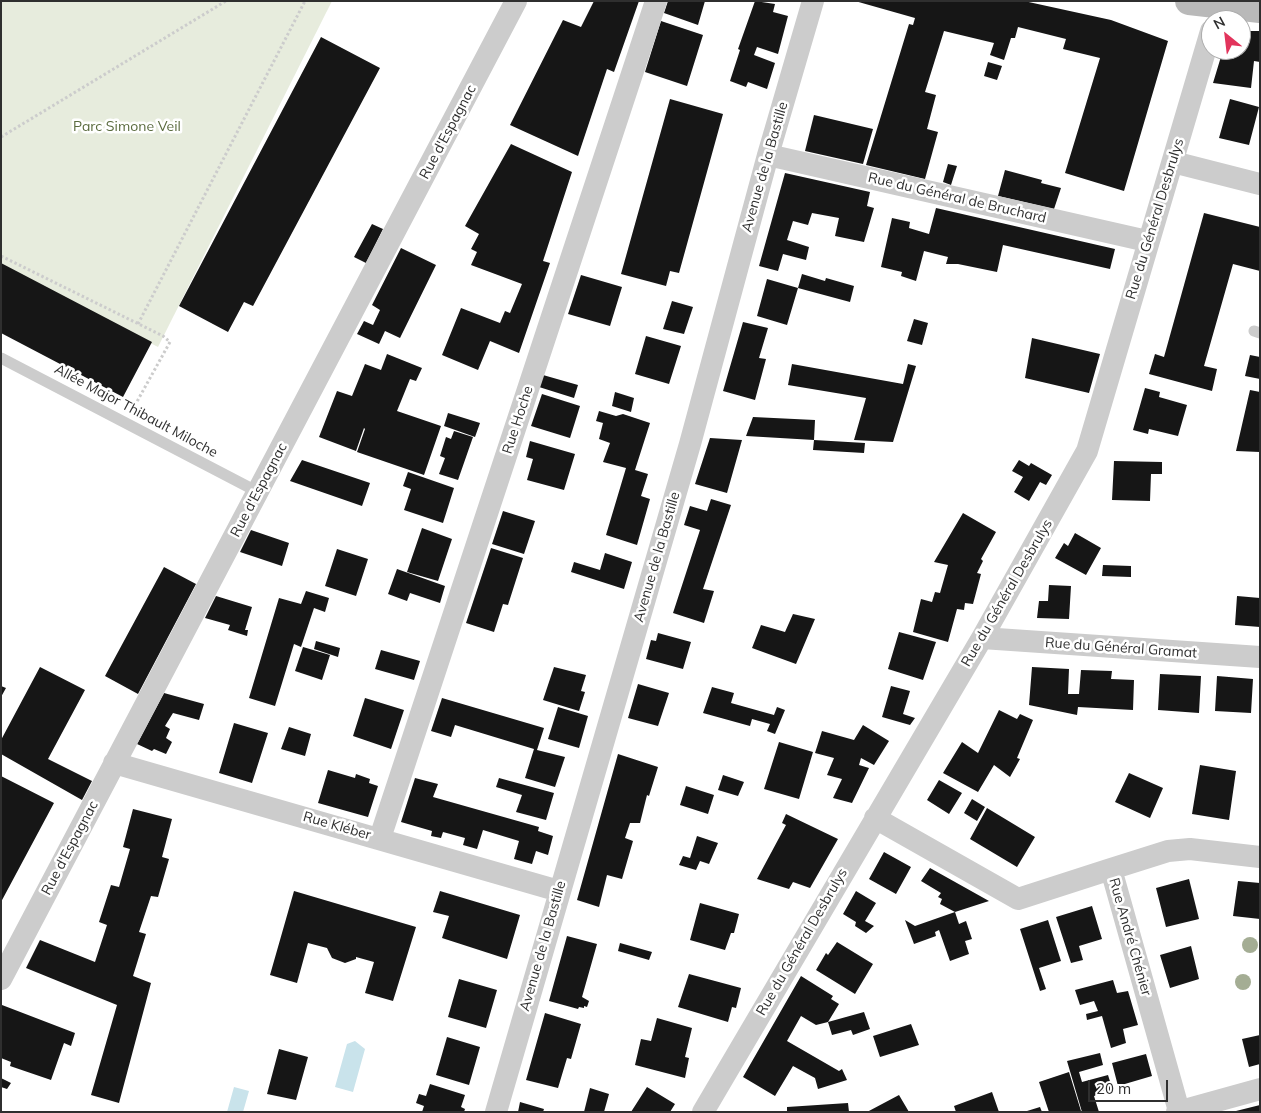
<!DOCTYPE html>
<html>
<head>
<meta charset="utf-8">
<style>
  body { margin:0 }
  #map { position:relative; width:1261px; height:1113px; overflow:hidden; background:#fff; font-family:Mulish,sans-serif }
  canvas { display:block }
  .frame { position:absolute; inset:0; border:2px solid #2f2f2f; pointer-events:none }
  .north { position:absolute; left:1201px; top:10px; width:50px; height:50px; box-sizing:border-box; background:#fff; border:1px solid #acacac; border-radius:50%; rotate:331deg; font-size:14px; font-weight:700; line-height:20px; text-align:center; color:#2f2f2f }
  .north::after { content:''; display:block; margin:auto; width:18px; height:22px; background:#e2345c; clip-path:polygon(50% 0,100% 100%,50% 72%,0 100%) }
  .scale { position:absolute; left:1088px; top:1080px; width:80px; height:22px; box-sizing:border-box; border:2px solid #2f2f2f; border-top:0; padding-left:6px; font-size:15px; line-height:18px; white-space:nowrap; color:#2f2f2f; -webkit-text-stroke:4px #fff; paint-order:stroke }
</style>
</head>
<body>
<div id="map">
<canvas width="1261" height="1113"></canvas>
<div class="frame"></div>
<div class="north">N</div>
<div class="scale">20 m</div>
</div>
<script>
const c = document.querySelector('canvas').getContext('2d');
c.lineJoin = 'round';
function fill(path, color) { c.fillStyle = color; c.fill(path, 'evenodd'); }
function trace(path, color, width, dash) { c.strokeStyle = color; c.lineWidth = width; c.lineCap = dash ? 'butt' : 'round'; c.setLineDash(dash || []); c.stroke(path); }
function label(font, color, halo, rows, align = 'center') {
  c.font = font + ' Mulish,sans-serif'; c.lineWidth = 5; c.setLineDash([]); c.textBaseline = 'middle'; c.strokeStyle = halo; c.fillStyle = color; for (const [text, x, y, turn = 0] of rows) {
    c.save(); c.translate(x, y); c.rotate((+turn || 0) * Math.PI / 180); c.textAlign = isNaN(turn) ? turn : align; if (halo) c.strokeText(text, 0, 0); c.fillText(text, 0, 0); c.restore();
  }
}
fill(new Path2D(`
  M 1,1 L 332,1 L 158,347 L 1,266 Z`), '#e7ecdd');
fill(new Path2D(`
  M 355,1041 L 365,1049 L 353,1092 L 335,1087 L 347,1044 Z
  M 234,1087 L 249,1091 L 243,1112 L 227,1112 Z`), '#c9e3eb');
fill(new Path2D(`
  M 594,1 L 639,1 L 614,72 L 607,69 L 578,156 L 510,125 L 563,20 L 581,27 Z
  M 668,1 L 705,1 L 698,25 L 664,13 Z
  M 755,1 L 775,4 L 773,12 L 788,16 L 778,54 L 757,47 L 754,55 L 775,63 L 767,89 L 748,82 L 746,87 L 730,81 L 740,50 L 738,49 Z
  M 855,1 L 1024,1 L 1111,20 L 1168,41 L 1124,191 L 1065,173 L 1100,58 L 1063,49 L 1066,39 L 1018,27 L 1015,38 L 1011,38 L 1004,60 L 990,55 L 994,43 L 944,31 L 925,92 L 936,95 L 927,129 L 938,132 L 925,179 L 866,165 L 909,24 L 913,25 L 915,18 Z
  M 661,21 L 703,35 L 687,86 L 645,72 Z
  M 1241,31 L 1260,31 L 1260,62 L 1254,61 L 1251,88 L 1213,83 L 1223,50 L 1241,50 Z
  M 321,37 L 380,68 L 253,306 L 244,302 L 228,332 L 179,306 Z
  M 988,62 L 1002,66 L 997,80 L 984,76 Z
  M 670,99 L 723,114 L 679,273 L 670,271 L 666,286 L 621,274 Z
  M 1230,99 L 1259,107 L 1249,145 L 1219,138 Z
  M 814,115 L 873,129 L 863,164 L 805,151 Z
  M 511,144 L 572,172 L 543,261 L 550,263 L 519,353 L 490,341 L 478,370 L 442,355 L 461,308 L 500,323 L 505,311 L 510,313 L 522,284 L 471,265 L 477,252 L 471,249 L 479,234 L 465,226 Z
  M 948,164 L 957,166 L 951,185 L 943,182 Z
  M 1005,170 L 1042,180 L 1041,183 L 1061,188 L 1054,209 L 998,196 Z
  M 785,173 L 870,192 L 867,206 L 874,208 L 864,242 L 835,236 L 839,218 L 812,213 L 808,225 L 793,221 L 787,240 L 809,247 L 806,260 L 783,254 L 778,271 L 759,266 Z
  M 936,208 L 1115,249 L 1110,269 L 1003,245 L 997,272 L 958,264 L 946,264 L 948,257 L 924,251 L 916,281 L 901,276 L 902,272 L 881,267 L 892,218 L 910,222 L 909,228 L 929,234 Z
  M 1204,213 L 1260,227 L 1260,271 L 1233,264 L 1204,366 L 1217,369 L 1212,391 L 1149,374 L 1155,354 L 1164,357 Z
  M 372,224 L 383,229 L 366,263 L 354,257 Z
  M 401,248 L 436,265 L 400,338 L 385,331 L 379,344 L 357,334 L 364,321 L 373,325 L 380,310 L 372,305 Z
  M 1,263 L 152,342 L 123,397 L 1,333 Z
  M 802,274 L 825,281 L 826,278 L 854,286 L 850,302 L 798,288 Z
  M 581,275 L 622,287 L 610,326 L 568,314 Z
  M 767,279 L 798,288 L 787,325 L 757,316 Z
  M 672,301 L 693,307 L 684,334 L 663,329 Z
  M 914,319 L 928,323 L 922,345 L 907,341 Z
  M 743,322 L 768,328 L 759,358 L 766,359 L 755,400 L 723,391 Z
  M 646,336 L 681,346 L 669,384 L 635,374 Z
  M 1032,338 L 1100,354 L 1089,393 L 1025,378 Z
  M 387,354 L 422,368 L 416,381 L 410,379 L 397,411 L 441,426 L 424,475 L 357,452 L 365,429 L 364,428 L 356,451 L 319,437 L 337,391 L 352,396 L 365,364 L 381,370 Z
  M 1250,355 L 1260,357 L 1260,379 L 1245,376 Z
  M 792,364 L 903,384 L 908,364 L 916,366 L 893,442 L 854,440 L 866,398 L 788,385 Z
  M 543,375 L 578,385 L 574,398 L 539,387 Z
  M 1145,388 L 1160,392 L 1159,397 L 1187,405 L 1178,436 L 1149,429 L 1148,434 L 1133,430 Z
  M 1250,390 L 1260,392 L 1260,452 L 1236,451 Z
  M 615,392 L 634,398 L 631,412 L 612,406 Z
  M 542,394 L 580,406 L 570,438 L 531,426 Z
  M 599,411 L 616,416 L 623,414 L 650,423 L 635,470 L 648,474 L 641,496 L 650,499 L 637,545 L 606,535 L 626,468 L 603,462 L 610,443 L 599,439 L 603,423 L 596,421 Z
  M 448,413 L 480,423 L 475,437 L 444,426 Z
  M 753,417 L 815,420 L 814,440 L 865,443 L 864,453 L 813,450 L 814,440 L 746,436 Z
  M 454,431 L 473,437 L 458,480 L 439,474 L 445,458 L 440,456 L 446,437 L 451,439 Z
  M 710,438 L 742,440 L 727,493 L 695,484 Z
  M 530,441 L 575,454 L 564,490 L 527,480 L 533,459 L 526,457 Z
  M 302,460 L 370,483 L 362,506 L 290,481 Z
  M 1019,460 L 1029,466 L 1031,463 L 1052,475 L 1046,485 L 1040,482 L 1029,501 L 1014,492 L 1023,477 L 1012,471 Z
  M 1114,461 L 1162,462 L 1162,474 L 1151,474 L 1150,501 L 1112,500 Z
  M 408,472 L 454,488 L 443,523 L 404,510 L 411,489 L 403,486 Z
  M 711,499 L 731,505 L 703,589 L 714,591 L 704,623 L 673,613 L 700,530 L 684,525 L 690,506 L 707,511 Z
  M 503,511 L 535,521 L 524,554 L 492,544 Z
  M 963,513 L 996,532 L 981,559 L 983,561 L 977,573 L 981,574 L 973,604 L 965,603 L 964,610 L 957,609 L 948,642 L 913,632 L 921,599 L 932,602 L 935,592 L 940,593 L 948,565 L 934,562 Z
  M 422,528 L 452,539 L 438,581 L 407,572 Z
  M 251,530 L 289,543 L 282,566 L 240,552 Z
  M 1075,533 L 1101,548 L 1086,575 L 1055,558 L 1064,543 L 1068,546 Z
  M 491,548 L 523,558 L 508,605 L 503,604 L 494,632 L 466,623 Z
  M 337,549 L 368,559 L 356,596 L 325,586 Z
  M 605,553 L 632,562 L 624,589 L 571,572 L 574,562 L 600,570 Z
  M 1103,565 L 1131,566 L 1131,577 L 1102,576 Z
  M 164,567 L 196,584 L 138,694 L 105,676 Z
  M 397,569 L 445,586 L 440,603 L 410,593 L 407,601 L 388,594 Z
  M 1049,585 L 1071,586 L 1069,619 L 1037,618 L 1039,601 L 1048,601 Z
  M 306,591 L 329,598 L 325,612 L 314,608 L 301,647 L 294,644 L 275,706 L 249,698 L 279,598 L 301,604 Z
  M 216,596 L 252,607 L 245,630 L 248,630 L 247,636 L 228,630 L 230,625 L 205,618 Z
  M 1237,596 L 1260,598 L 1260,627 L 1235,625 Z
  M 793,614 L 815,619 L 796,664 L 752,648 L 761,625 L 785,632 Z
  M 899,632 L 936,642 L 923,680 L 888,669 Z
  M 658,633 L 691,642 L 683,669 L 646,659 L 651,640 L 656,641 Z
  M 316,641 L 340,648 L 338,657 L 314,649 Z
  M 303,647 L 330,655 L 322,680 L 295,671 Z
  M 381,650 L 420,661 L 414,680 L 375,669 Z
  M 40,667 L 85,690 L 48,759 L 92,781 L 82,800 L 1,754 L 1,740 Z
  M 554,667 L 586,675 L 581,691 L 585,692 L 579,711 L 543,700 Z
  M 1032,667 L 1069,669 L 1068,694 L 1079,694 L 1081,670 L 1112,671 L 1111,679 L 1134,680 L 1133,710 L 1078,707 L 1077,715 L 1029,705 Z
  M 1160,674 L 1201,676 L 1199,713 L 1158,710 Z
  M 1217,676 L 1253,679 L 1251,713 L 1215,711 Z
  M 638,684 L 669,693 L 658,726 L 628,718 Z
  M 1,686 L 6,688 L 1,697 Z
  M 891,686 L 910,691 L 903,714 L 915,718 L 910,725 L 882,717 Z
  M 712,687 L 734,693 L 731,703 L 774,715 L 777,707 L 785,710 L 775,734 L 767,731 L 770,724 L 752,719 L 750,726 L 703,713 Z
  M 164,693 L 204,704 L 199,720 L 173,713 L 165,726 L 170,729 L 166,738 L 172,742 L 166,754 L 154,749 L 152,751 L 137,744 Z
  M 365,698 L 404,710 L 391,749 L 353,736 Z
  M 442,698 L 544,728 L 537,750 L 565,757 L 555,787 L 525,778 L 534,749 L 455,725 L 451,737 L 431,731 Z
  M 558,707 L 588,716 L 579,748 L 548,739 Z
  M 999,710 L 1017,719 L 1020,714 L 1033,720 L 1017,758 L 1020,759 L 1010,777 L 994,765 L 978,792 L 943,773 L 962,742 L 978,753 Z
  M 234,723 L 268,733 L 252,783 L 219,773 Z
  M 863,725 L 889,741 L 874,765 L 861,758 L 859,765 L 869,768 L 852,803 L 833,798 L 842,779 L 827,775 L 834,758 L 815,753 L 822,731 L 854,740 Z
  M 289,727 L 311,734 L 305,756 L 281,749 Z
  M 779,742 L 813,752 L 799,799 L 764,789 Z
  M 618,754 L 658,767 L 649,796 L 647,795 L 640,823 L 630,823 L 625,838 L 633,841 L 622,879 L 607,875 L 599,907 L 577,900 Z
  M 1200,765 L 1236,771 L 1229,820 L 1192,814 Z
  M 328,770 L 355,778 L 356,774 L 370,779 L 369,783 L 378,786 L 368,817 L 318,803 Z
  M 1129,773 L 1163,788 L 1150,818 L 1115,802 Z
  M 723,775 L 744,782 L 738,796 L 718,790 Z
  M 1,776 L 54,803 L 1,902 Z
  M 415,778 L 438,784 L 433,797 L 539,827 L 538,831 L 553,836 L 548,855 L 536,851 L 532,864 L 514,859 L 519,841 L 483,830 L 477,849 L 463,845 L 465,838 L 443,832 L 441,838 L 431,836 L 432,831 L 401,822 Z
  M 499,778 L 554,793 L 546,820 L 516,812 L 522,795 L 496,787 Z
  M 939,780 L 962,793 L 949,814 L 927,800 Z
  M 686,786 L 714,795 L 708,814 L 680,805 Z
  M 972,799 L 985,807 L 977,821 L 964,813 Z
  M 987,808 L 1035,837 L 1017,867 L 970,839 Z
  M 133,809 L 172,819 L 162,857 L 169,859 L 158,897 L 151,896 L 139,932 L 146,934 L 133,976 L 151,983 L 119,1103 L 91,1095 L 117,1005 L 26,968 L 40,940 L 95,962 L 107,925 L 99,922 L 111,885 L 119,887 L 130,849 L 123,847 Z
  M 786,814 L 838,839 L 810,888 L 793,882 L 789,889 L 757,879 L 786,825 L 782,823 Z
  M 697,836 L 718,843 L 709,864 L 700,861 L 696,870 L 679,865 L 683,856 L 690,858 Z
  M 884,852 L 911,867 L 896,894 L 869,879 Z
  M 930,868 L 989,901 L 955,912 L 940,904 L 942,899 L 938,897 L 941,893 L 921,881 Z
  M 1189,879 L 1199,919 L 1166,927 L 1156,888 Z
  M 1238,881 L 1260,883 L 1260,919 L 1233,916 Z
  M 294,891 L 416,927 L 393,1001 L 365,993 L 374,962 L 356,957 L 356,959 L 345,963 L 332,958 L 327,948 L 308,943 L 297,983 L 270,975 Z
  M 440,891 L 520,915 L 507,959 L 442,938 L 449,916 L 433,912 Z
  M 856,891 L 876,903 L 865,921 L 874,926 L 866,933 L 855,926 L 856,922 L 843,914 Z
  M 700,903 L 739,914 L 734,933 L 731,933 L 725,950 L 690,940 Z
  M 1092,906 L 1102,939 L 1079,946 L 1083,960 L 1071,963 L 1056,917 Z
  M 955,912 L 959,924 L 966,921 L 972,939 L 965,941 L 969,954 L 950,961 L 939,930 L 935,932 L 936,936 L 914,944 L 905,920 L 915,926 Z
  M 1048,920 L 1061,961 L 1039,968 L 1046,989 L 1040,991 L 1020,929 Z
  M 567,936 L 597,944 L 582,997 L 589,1001 L 587,1007 L 584,1006 L 584,1008 L 579,1007 L 578,1009 L 549,1001 Z
  M 837,942 L 873,964 L 855,994 L 816,970 L 826,953 L 828,955 Z
  M 620,943 L 652,952 L 649,960 L 618,951 Z
  M 1191,946 L 1199,979 L 1170,988 L 1160,955 Z
  M 689,974 L 741,988 L 736,1008 L 732,1007 L 728,1022 L 678,1007 Z
  M 801,976 L 833,996 L 831,999 L 839,1004 L 828,1022 L 864,1012 L 870,1029 L 853,1035 L 851,1030 L 832,1035 L 828,1022 L 816,1025 L 801,1016 L 787,1041 L 839,1071 L 842,1069 L 847,1080 L 818,1089 L 815,1078 L 793,1066 L 775,1096 L 743,1077 Z
  M 459,979 L 497,990 L 486,1028 L 448,1017 Z
  M 1113,980 L 1117,993 L 1128,991 L 1138,1025 L 1123,1029 L 1126,1043 L 1111,1048 L 1102,1016 L 1087,1020 L 1086,1014 L 1098,1011 L 1094,1001 L 1080,1005 L 1075,990 Z
  M 2,1005 L 75,1033 L 71,1046 L 64,1043 L 51,1080 L 10,1066 L 11,1062 L 1,1058 Z
  M 545,1013 L 581,1024 L 571,1059 L 567,1058 L 558,1088 L 526,1080 Z
  M 657,1018 L 692,1028 L 685,1057 L 689,1058 L 685,1078 L 635,1065 L 641,1039 L 651,1041 Z
  M 911,1024 L 919,1045 L 880,1057 L 873,1036 Z
  M 1260,1035 L 1260,1064 L 1249,1067 L 1242,1039 Z
  M 447,1037 L 480,1047 L 469,1085 L 436,1075 Z
  M 279,1049 L 308,1057 L 296,1100 L 267,1094 Z
  M 1100,1053 L 1103,1065 L 1079,1072 L 1082,1082 L 1108,1075 L 1113,1091 L 1094,1096 L 1099,1112 L 1082,1112 L 1067,1061 Z
  M 1146,1054 L 1152,1076 L 1118,1086 L 1112,1063 Z
  M 1069,1072 L 1081,1111 L 1049,1112 L 1039,1082 Z
  M 1,1078 L 11,1083 L 7,1089 L 1,1087 Z
  M 430,1084 L 465,1095 L 461,1107 L 465,1109 L 464,1112 L 422,1112 L 424,1106 L 416,1103 L 419,1094 L 426,1096 Z
  M 647,1087 L 675,1104 L 670,1112 L 631,1112 Z
  M 590,1088 L 609,1094 L 604,1112 L 584,1112 Z
  M 992,1092 L 999,1112 L 956,1112 L 954,1106 Z
  M 899,1095 L 909,1112 L 867,1112 Z
  M 520,1102 L 544,1109 L 543,1112 L 518,1112 Z
  M 848,1103 L 849,1112 L 787,1112 L 787,1107 Z
  M 1260,1105 L 1260,1112 L 1237,1112 L 1236,1111 Z
  M 1040,1107 L 1042,1112 L 1027,1112 L 1027,1111 Z`), '#161616');
trace(new Path2D(`
  M 1,137 L 226,1
  M 1,256 L 163,336 L 170,342 L 134,407
  M 138,324 L 305,1`), '#ccc', 3, [2.5, 2.5]);
trace(new Path2D(`
  M 1254,331 L 1260,333
  M 1,358 L 258,492`), '#ccc', 11);
trace(new Path2D(`
  M 768,155 L 1147,241
  M 1173,162 L 1260,184
  M 982,638 L 1260,657
  M 114,763 L 559,891
  M 875,818 L 1018,899 L 1111,869 L 1179,1111
  M 380,838 L 656,1
  M 1111,869 L 1168,851 L 1190,849 L 1260,857
  M 1,979 L 516,1
  M 496,1112 L 690,444 L 768,155 L 813,1
  M 703,1112 L 982,638 L 1087,451 L 1211,31
  M 1177,1112 L 1260,1089`), '#ccc', 22);
trace(new Path2D(`
  M 1189,1 L 1260,9`), '#b9b9b9', 28);
c.fillStyle = '#a4ad94';
for (const [x, y] of [
  [1250,945],
  [1243,982]
]) { c.beginPath(); c.arc(x, y, 8, 0, 2 * Math.PI); c.fill(); }
label('14px', '#596a3d', '#fff', [
  ["Parc Simone Veil",127,127]
]);
label('14px', '#2f2f2f', '#fff', [
  ["Rue d'Espagnac",448,132,-62],
  ["Avenue de la Bastille",765,167,-74],
  ["Rue du Général de Bruchard",957,198,13],
  ["Rue du Général Desbrulys",1155,219,-73],
  ["Allée Major Thibault Miloche",136,411,28],
  ["Rue Hoche",518,420,-72],
  ["Rue d'Espagnac",259,490,-62],
  ["Avenue de la Bastille",657,557,-74],
  ["Rue du Général Desbrulys",1007,593,-60],
  ["Rue du Général Gramat",1121,648,4],
  ["Rue Kléber",337,826,16],
  ["Rue d'Espagnac",70,848,-62],
  ["Rue André Chénier",1130,937,74],
  ["Rue du Général Desbrulys",802,942,-60],
  ["Avenue de la Bastille",543,946,-74]
]);
</script>
</body>
</html>
